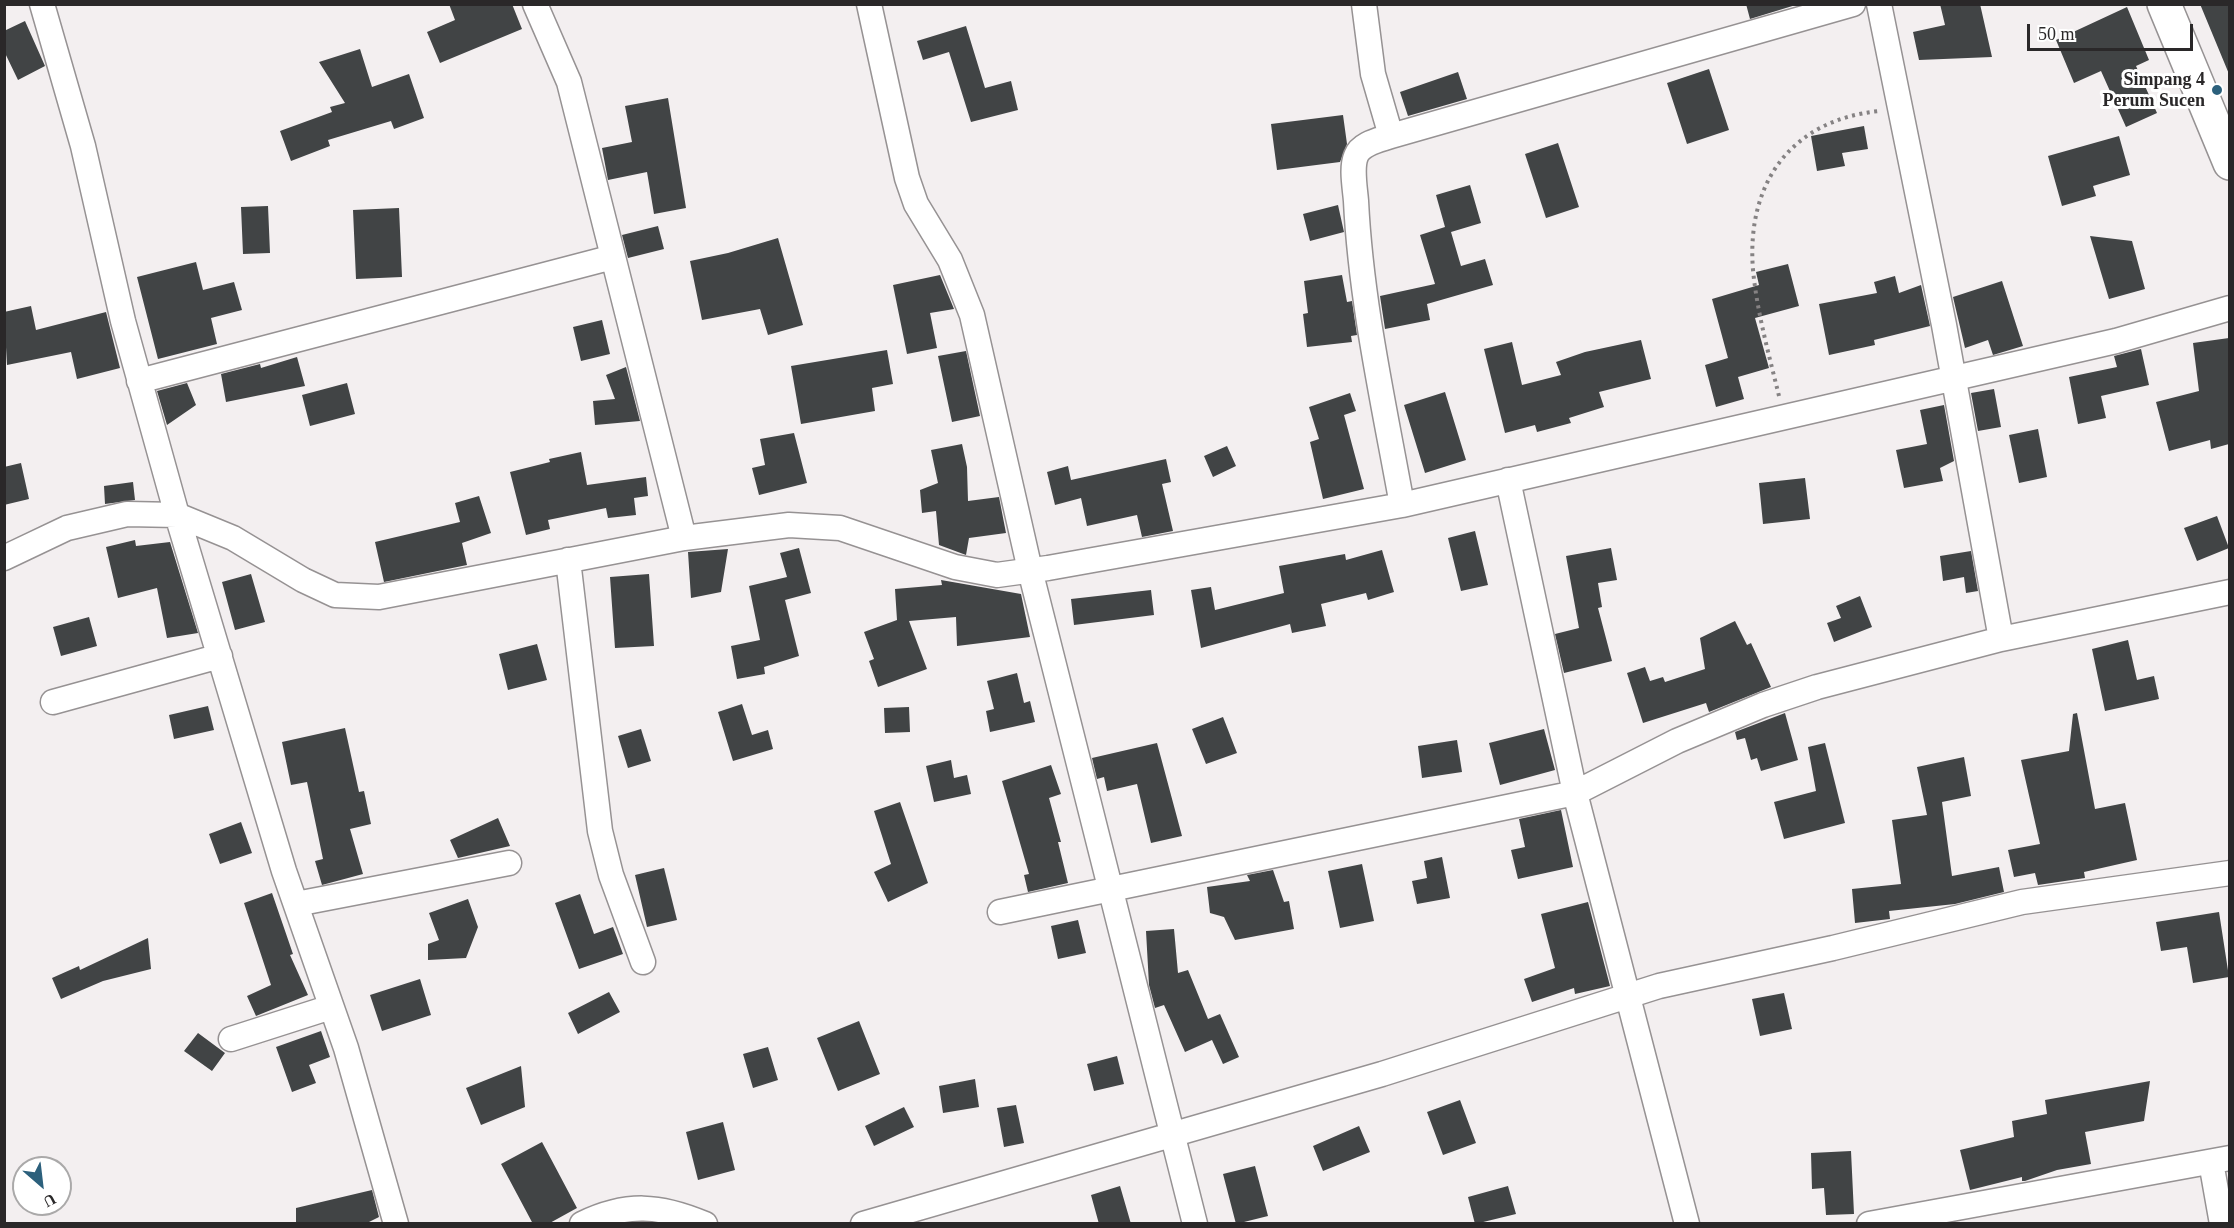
<!DOCTYPE html>
<html>
<head>
<meta charset="utf-8">
<style>
  body { margin:0 }
  #map { position:relative; width:2234px; height:1228px; overflow:hidden; background:#f3eff0; font-family:"Times New Roman",serif }
  canvas { display:block }
  .frame { position:absolute; inset:0; border:6px solid #2a2829; pointer-events:none }
  .north { position:absolute; left:12px; top:1156px; width:60px; height:60px; box-sizing:border-box; background:#fff; border:2px solid #aaa9a9; border-radius:50%; rotate:152deg; font-size:16px; font-weight:700; line-height:24px; text-align:center; color:#2a2829 }
  .north::after { content:''; display:block; margin:auto; width:21px; height:27px; background:#2c607c; clip-path:polygon(50% 0,100% 100%,50% 72%,0 100%) }
  .scale { position:absolute; left:2027px; top:24px; width:166px; height:27px; box-sizing:border-box; border:3px solid #2a2829; border-top:0; padding-left:8px; font-size:18px; line-height:21px; white-space:nowrap; color:#2a2829; -webkit-text-stroke:4px #fff; paint-order:stroke }
</style>
</head>
<body>
<div id="map">
<canvas width="2234" height="1228"></canvas>
<div class="frame"></div>
<div class="north">U</div>
<div class="scale">50 m</div>
</div>
<script>
const c = document.querySelector('canvas').getContext('2d');
c.lineJoin = 'round';
function fill(path, color) { c.fillStyle = color; c.fill(path, 'evenodd'); }
function trace(path, color, width, dash) { c.strokeStyle = color; c.lineWidth = width; c.lineCap = dash ? 'butt' : 'round'; c.setLineDash(dash || []); c.stroke(path); }
function label(font, color, halo, rows, align = 'center') {
  c.font = font + ' "Times New Roman",serif'; c.lineWidth = 6; c.setLineDash([]); c.textBaseline = 'middle'; c.strokeStyle = halo; c.fillStyle = color; for (const [text, x, y, turn = 0] of rows) {
    c.save(); c.translate(x, y); c.rotate((+turn || 0) * Math.PI / 180); c.textAlign = isNaN(turn) ? turn : align; if (halo) c.strokeText(text, 0, 0); c.fillText(text, 0, 0); c.restore();
  }
}
fill(new Path2D(`
  M 449,4 L 512,4 L 522,29 L 440,63 L 427,32 L 455,20 Z
  M 1746,4 L 1799,4 L 1750,19 Z
  M 1940,4 L 1980,4 L 1992,57 L 1919,60 L 1913,32 L 1945,25 Z
  M 2200,4 L 2229,4 L 2229,74 Z
  M 2127,7 L 2149,60 L 2136,66 L 2157,113 L 2126,127 L 2101,71 L 2074,83 L 2056,40 Z
  M 25,21 L 45,66 L 18,80 L 4,51 L 4,31 Z
  M 966,26 L 985,88 L 1011,81 L 1018,110 L 971,122 L 949,52 L 923,60 L 917,41 Z
  M 360,49 L 372,87 L 409,74 L 424,118 L 394,129 L 391,121 L 328,140 L 330,146 L 291,161 L 280,131 L 332,112 L 330,107 L 345,103 L 319,62 Z
  M 1709,69 L 1729,130 L 1687,144 L 1667,83 Z
  M 1458,72 L 1467,99 L 1408,116 L 1400,92 Z
  M 668,98 L 686,208 L 654,214 L 647,172 L 608,180 L 602,148 L 632,142 L 625,106 Z
  M 1343,115 L 1347,144 L 1340,162 L 1277,170 L 1271,124 Z
  M 1864,126 L 1868,149 L 1842,153 L 1845,166 L 1817,171 L 1811,136 Z
  M 2119,136 L 2130,175 L 2093,186 L 2096,196 L 2062,206 L 2048,156 Z
  M 1558,143 L 1579,207 L 1546,218 L 1525,154 Z
  M 1470,185 L 1481,223 L 1451,232 L 1461,266 L 1485,259 L 1493,285 L 1427,304 L 1430,320 L 1385,329 L 1380,296 L 1435,284 L 1420,235 L 1445,227 L 1436,195 Z
  M 1338,205 L 1344,232 L 1310,241 L 1303,214 Z
  M 268,206 L 270,253 L 243,254 L 241,207 Z
  M 399,208 L 402,277 L 356,279 L 353,210 Z
  M 658,226 L 664,249 L 628,258 L 622,235 Z
  M 2090,236 L 2132,241 L 2145,289 L 2109,299 Z
  M 778,238 L 803,325 L 768,335 L 760,309 L 702,320 L 690,261 L 728,253 Z
  M 196,262 L 203,290 L 234,282 L 242,310 L 211,318 L 217,344 L 158,359 L 137,277 Z
  M 1788,264 L 1799,306 L 1755,318 L 1769,368 L 1738,377 L 1744,399 L 1716,407 L 1705,365 L 1728,358 L 1712,299 L 1759,285 L 1756,272 Z
  M 940,275 L 954,309 L 930,313 L 937,348 L 907,354 L 893,285 Z
  M 1342,275 L 1347,302 L 1352,301 L 1357,335 L 1351,336 L 1352,342 L 1307,347 L 1303,314 L 1308,313 L 1304,281 Z
  M 1895,276 L 1899,293 L 1921,285 L 1930,326 L 1874,340 L 1875,345 L 1829,355 L 1819,304 L 1877,293 L 1874,282 Z
  M 2002,281 L 2023,346 L 1993,355 L 1988,340 L 1965,348 L 1953,297 Z
  M 31,306 L 36,330 L 106,312 L 120,368 L 77,379 L 71,352 L 7,365 L 4,312 Z
  M 602,320 L 610,354 L 581,361 L 573,327 Z
  M 2229,338 L 2229,444 L 2211,449 L 2210,440 L 2169,451 L 2156,402 L 2199,391 L 2193,343 Z
  M 1641,340 L 1651,379 L 1599,392 L 1604,407 L 1569,418 L 1571,423 L 1537,432 L 1535,425 L 1505,433 L 1484,349 L 1512,342 L 1522,385 L 1561,375 L 1556,362 L 1585,352 Z
  M 2141,349 L 2149,385 L 2101,396 L 2106,418 L 2078,424 L 2069,377 L 2117,367 L 2114,356 Z
  M 887,350 L 893,384 L 872,388 L 875,411 L 801,424 L 791,366 Z
  M 966,351 L 980,416 L 952,422 L 938,356 Z
  M 297,357 L 305,386 L 226,402 L 221,374 L 260,364 L 261,368 Z
  M 626,367 L 640,421 L 595,425 L 593,401 L 615,399 L 606,375 Z
  M 187,383 L 196,405 L 167,425 L 157,391 Z
  M 347,383 L 355,414 L 310,426 L 302,395 Z
  M 1994,389 L 2001,427 L 1978,431 L 1971,393 Z
  M 1445,392 L 1466,460 L 1425,473 L 1404,405 Z
  M 1350,393 L 1356,411 L 1344,415 L 1364,489 L 1323,499 L 1310,442 L 1319,439 L 1309,407 Z
  M 1944,405 L 1954,461 L 1940,468 L 1943,481 L 1904,488 L 1896,450 L 1927,444 L 1920,410 Z
  M 2038,429 L 2047,477 L 2019,483 L 2009,435 Z
  M 794,433 L 807,483 L 759,495 L 752,468 L 765,465 L 760,439 Z
  M 962,444 L 967,467 L 968,501 L 999,497 L 1006,533 L 969,538 L 966,555 L 939,545 L 936,511 L 922,513 L 920,490 L 938,483 L 931,450 Z
  M 1227,446 L 1236,466 L 1213,477 L 1204,456 Z
  M 581,452 L 587,485 L 646,477 L 648,496 L 634,498 L 636,515 L 608,518 L 606,508 L 548,520 L 550,529 L 526,535 L 510,472 L 550,462 L 549,459 Z
  M 1166,459 L 1171,482 L 1162,484 L 1173,531 L 1142,537 L 1137,515 L 1087,526 L 1081,498 L 1055,505 L 1047,472 L 1068,466 L 1071,480 Z
  M 21,463 L 29,499 L 4,505 L 4,467 Z
  M 1805,478 L 1810,519 L 1763,524 L 1759,483 Z
  M 133,482 L 135,500 L 105,504 L 104,486 Z
  M 479,496 L 491,533 L 462,543 L 467,565 L 384,582 L 375,542 L 460,522 L 455,503 Z
  M 2217,516 L 2229,548 L 2197,561 L 2184,528 Z
  M 1475,531 L 1488,585 L 1461,591 L 1448,538 Z
  M 135,540 L 136,546 L 170,542 L 198,633 L 167,638 L 157,588 L 118,598 L 106,547 Z
  M 799,548 L 811,593 L 785,600 L 799,656 L 764,667 L 765,674 L 737,679 L 731,646 L 760,640 L 749,586 L 787,577 L 780,553 Z
  M 1611,548 L 1617,580 L 1598,583 L 1602,607 L 1598,608 L 1612,661 L 1564,673 L 1555,634 L 1579,628 L 1566,556 Z
  M 728,549 L 721,592 L 691,598 L 688,552 Z
  M 1382,550 L 1394,592 L 1368,600 L 1366,593 L 1321,604 L 1326,626 L 1292,633 L 1290,624 L 1201,648 L 1191,590 L 1211,587 L 1215,610 L 1284,593 L 1279,566 L 1345,554 L 1346,560 Z
  M 1971,551 L 1978,591 L 1966,593 L 1964,577 L 1943,581 L 1940,556 Z
  M 251,574 L 265,622 L 235,630 L 222,582 Z
  M 649,574 L 654,646 L 615,648 L 610,577 Z
  M 941,580 L 1021,594 L 1030,637 L 957,646 L 956,617 L 909,621 L 927,669 L 878,687 L 869,661 L 874,659 L 864,632 L 897,620 L 895,589 L 942,585 Z
  M 1151,590 L 1154,615 L 1074,625 L 1071,599 Z
  M 1860,596 L 1872,627 L 1834,642 L 1827,623 L 1841,618 L 1836,606 Z
  M 89,617 L 97,646 L 61,656 L 53,627 Z
  M 1735,621 L 1747,645 L 1751,643 L 1771,687 L 1709,712 L 1706,703 L 1643,723 L 1627,673 L 1645,667 L 1650,681 L 1663,677 L 1665,682 L 1705,669 L 1700,638 Z
  M 2128,640 L 2137,680 L 2154,676 L 2159,699 L 2105,711 L 2092,649 Z
  M 537,644 L 547,680 L 508,690 L 499,654 Z
  M 1017,673 L 1024,703 L 1030,701 L 1035,722 L 990,732 L 986,711 L 994,709 L 987,681 Z
  M 742,704 L 752,735 L 768,730 L 773,749 L 733,761 L 718,712 Z
  M 208,706 L 214,730 L 174,739 L 169,715 Z
  M 909,707 L 910,732 L 885,733 L 884,708 Z
  M 1785,713 L 1798,760 L 1761,771 L 1757,758 L 1751,760 L 1745,738 L 1737,740 L 1735,732 Z
  M 2077,713 L 2095,809 L 2125,803 L 2137,860 L 2084,872 L 2085,878 L 2038,885 L 2035,873 L 2014,877 L 2008,850 L 2040,844 L 2021,760 L 2069,751 L 2073,714 Z
  M 1223,717 L 1237,753 L 1206,764 L 1192,729 Z
  M 345,728 L 359,792 L 364,791 L 371,824 L 350,829 L 363,874 L 322,885 L 315,861 L 323,859 L 307,782 L 291,785 L 282,742 Z
  M 641,729 L 651,761 L 628,768 L 618,736 Z
  M 1544,729 L 1555,770 L 1500,785 L 1489,743 Z
  M 1457,740 L 1462,772 L 1422,778 L 1418,746 Z
  M 1157,743 L 1182,836 L 1151,843 L 1137,784 L 1107,791 L 1104,777 L 1097,779 L 1092,758 Z
  M 1825,743 L 1845,823 L 1784,839 L 1774,802 L 1816,791 L 1808,747 Z
  M 1964,757 L 1971,796 L 1942,802 L 1952,876 L 1999,867 L 2004,892 L 1955,904 L 1889,911 L 1890,919 L 1855,923 L 1852,889 L 1901,884 L 1892,820 L 1927,815 L 1917,767 Z
  M 951,760 L 954,778 L 967,775 L 971,794 L 934,802 L 926,766 Z
  M 1051,765 L 1061,794 L 1049,798 L 1061,842 L 1058,842 L 1068,883 L 1028,892 L 1024,875 L 1029,874 L 1002,781 Z
  M 900,802 L 928,883 L 888,902 L 874,872 L 891,864 L 874,811 Z
  M 1561,810 L 1573,867 L 1518,879 L 1511,850 L 1525,847 L 1519,819 Z
  M 498,818 L 510,846 L 458,858 L 450,840 Z
  M 241,822 L 252,853 L 220,864 L 209,834 Z
  M 1442,857 L 1450,898 L 1417,904 L 1412,881 L 1427,878 L 1424,861 Z
  M 1362,864 L 1374,921 L 1340,928 L 1328,871 Z
  M 664,868 L 677,920 L 647,927 L 635,875 Z
  M 1273,870 L 1284,902 L 1289,901 L 1294,929 L 1235,940 L 1224,917 L 1210,913 L 1207,887 L 1250,881 L 1247,875 Z
  M 272,893 L 293,954 L 290,955 L 308,995 L 256,1016 L 247,996 L 271,985 L 244,903 Z
  M 580,894 L 594,934 L 613,927 L 623,954 L 579,969 L 555,903 Z
  M 468,899 L 478,927 L 466,958 L 428,960 L 428,944 L 439,940 L 429,913 Z
  M 1588,902 L 1610,986 L 1575,994 L 1574,988 L 1532,1002 L 1524,979 L 1555,968 L 1541,914 Z
  M 2219,912 L 2229,977 L 2193,983 L 2187,947 L 2161,951 L 2156,922 Z
  M 1078,920 L 1086,953 L 1058,959 L 1051,926 Z
  M 1174,929 L 1178,973 L 1188,970 L 1208,1019 L 1220,1014 L 1239,1057 L 1223,1064 L 1212,1040 L 1185,1052 L 1164,1005 L 1155,1008 L 1149,985 L 1146,931 Z
  M 148,938 L 151,969 L 103,981 L 61,999 L 52,978 L 79,966 L 80,970 Z
  M 420,979 L 431,1015 L 382,1031 L 370,995 Z
  M 609,992 L 620,1012 L 578,1034 L 568,1013 Z
  M 1784,993 L 1792,1029 L 1760,1036 L 1752,999 Z
  M 859,1021 L 880,1074 L 838,1091 L 817,1038 Z
  M 321,1031 L 330,1057 L 309,1065 L 316,1083 L 292,1092 L 276,1047 Z
  M 198,1033 L 225,1053 L 212,1071 L 184,1051 Z
  M 768,1047 L 778,1080 L 753,1088 L 743,1054 Z
  M 1117,1056 L 1124,1084 L 1094,1091 L 1087,1064 Z
  M 521,1066 L 525,1107 L 481,1125 L 466,1088 Z
  M 975,1079 L 979,1107 L 943,1113 L 939,1086 Z
  M 2150,1081 L 2144,1121 L 2085,1132 L 2091,1164 L 2057,1170 L 2025,1181 L 2022,1181 L 2022,1177 L 1970,1190 L 1960,1150 L 2014,1137 L 2012,1121 L 2047,1114 L 2045,1100 Z
  M 1460,1100 L 1476,1143 L 1443,1155 L 1427,1112 Z
  M 1016,1105 L 1024,1143 L 1004,1147 L 997,1108 Z
  M 904,1107 L 914,1127 L 874,1146 L 865,1126 Z
  M 723,1122 L 735,1170 L 698,1180 L 686,1132 Z
  M 1359,1126 L 1370,1152 L 1323,1171 L 1313,1146 Z
  M 542,1142 L 577,1208 L 548,1224 L 533,1224 L 501,1164 Z
  M 1851,1151 L 1854,1214 L 1826,1215 L 1824,1188 L 1812,1189 L 1811,1153 Z
  M 1255,1166 L 1268,1216 L 1236,1224 L 1223,1174 Z
  M 1120,1186 L 1131,1224 L 1099,1224 L 1091,1195 Z
  M 1508,1186 L 1516,1214 L 1475,1224 L 1468,1197 Z
  M 372,1190 L 379,1217 L 365,1224 L 296,1224 L 296,1208 Z`), '#414445');
const street = new Path2D(`
  M 42,4 L 83,146 L 123,321 L 177,515 L 284,871 L 346,1048 L 396,1224
  M 535,4 L 569,82 L 684,538
  M 869,4 L 907,178 L 916,204 L 950,260 L 972,315 L 1030,570 L 1195,1224
  M 1364,4 L 1373,74 L 1391,136
  M 1879,4 L 1944,325 L 2001,639
  M 139,381 L 613,257
  M 1508,480 L 1575,793 L 1687,1224
  M 1402,505 C 1384,405 1361,303 1356,201 C 1355,188 1351,168 1356,156 C 1361,143 1380,140 1391,136 L 1853,4
  M 4,558 L 67,528 L 127,514 L 177,515 L 233,538 L 303,580 L 335,595 L 379,597 L 684,538 L 789,525 L 840,528 L 955,567 L 997,575 L 1048,568 L 1402,505 L 2116,341 L 2230,308
  M 568,560 L 600,831 L 611,875 L 643,962
  M 53,702 L 220,656
  M 296,904 L 509,863
  M 1000,912 L 1575,793 L 1677,741 L 1763,705 L 1817,687 L 2001,639 L 2230,592
  M 231,1039 L 331,1007
  M 2211,1162 L 2222,1224
  M 582,1224 C 627,1202 660,1205 705,1224
  M 863,1224 L 1382,1074 L 1659,986 L 1833,948 L 2022,902 L 2230,873
  M 1869,1224 L 2230,1158`);
const primary = new Path2D(`
  M 2164,4 L 2230,163`);
trace(street, '#969293', 27);
trace(primary, '#969293', 36);
trace(new Path2D(`
  M 1779,396 C 1769,355 1757,312 1753,270 C 1746,183 1791,120 1879,111`), '#858283', 4, [3, 4.5]);
trace(street, '#fff', 24);
trace(primary, '#fff', 33);
for (const [x, y, r, color] of [
  [2217,90,6,"#2c607c"]
]) { const dot = new Path2D(); dot.arc(x, y, r, 0, 2 * Math.PI); c.fillStyle = color; c.fill(dot); trace(dot, '#fff', 2); }
label('bold 18px', '#2a2829', '#fff', [
  ["Simpang 4",2205,80],
  ["Perum Sucen",2205,101]
], 'right');
</script>
</body>
</html>
